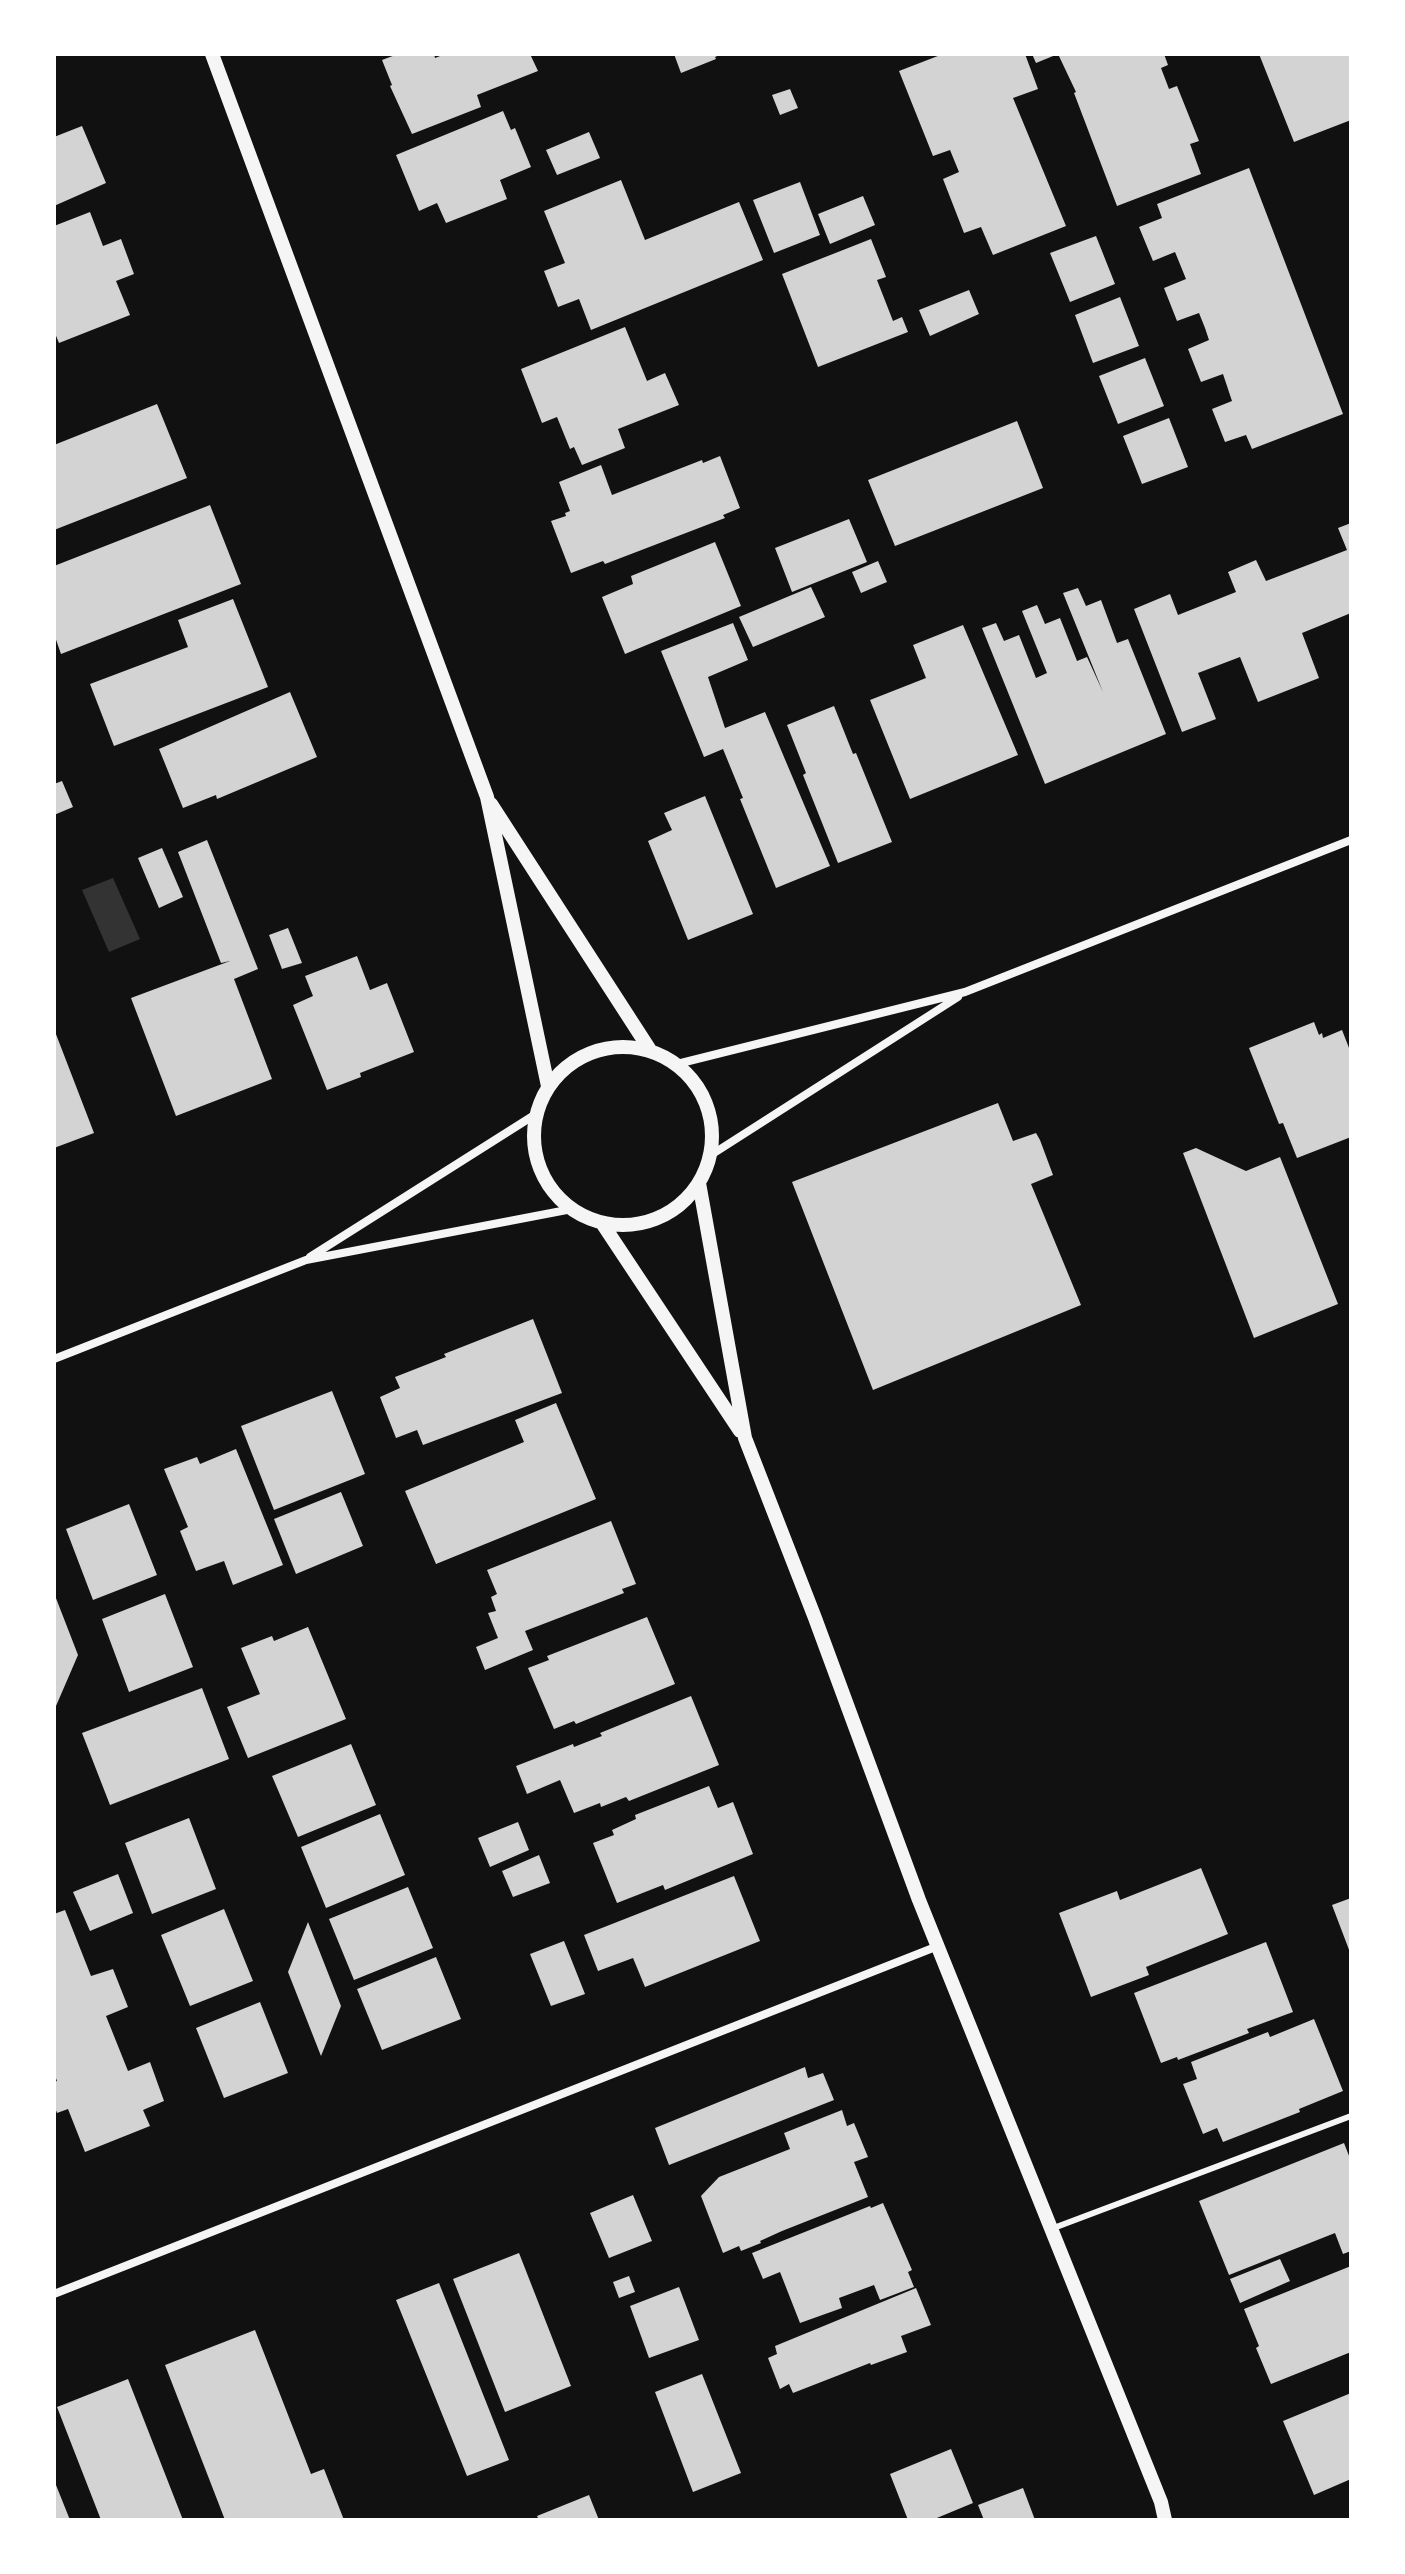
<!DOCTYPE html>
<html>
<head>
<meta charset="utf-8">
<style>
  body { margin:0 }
  #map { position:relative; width:1405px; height:2574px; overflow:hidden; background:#111; font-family:"Titillium Web",sans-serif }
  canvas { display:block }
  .frame { position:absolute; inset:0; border:56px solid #fff; pointer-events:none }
</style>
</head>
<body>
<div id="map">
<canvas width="1405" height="2574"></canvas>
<div class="frame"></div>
</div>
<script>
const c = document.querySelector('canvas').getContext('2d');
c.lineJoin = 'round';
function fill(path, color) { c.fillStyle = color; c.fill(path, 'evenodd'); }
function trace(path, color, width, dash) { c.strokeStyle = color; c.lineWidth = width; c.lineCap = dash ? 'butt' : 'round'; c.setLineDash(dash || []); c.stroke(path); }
fill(new Path2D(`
  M 113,878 L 140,939 L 109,952 L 82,890 Z`), '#333');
fill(new Path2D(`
  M 398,54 L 434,54 L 435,58 L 445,54 L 530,54 L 538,71 L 477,95 L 481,107 L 412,134 L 390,86 L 392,85 L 382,60 Z
  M 674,54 L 722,54 L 715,57 L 716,59 L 681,73 Z
  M 943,54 L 1025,54 L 1038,89 L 1013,98 L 1066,226 L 993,255 L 981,227 L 964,233 L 943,179 L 959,172 L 950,150 L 933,156 L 899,71 Z
  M 1032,54 L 1164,54 L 1168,65 L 1161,68 L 1169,89 L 1177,86 L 1199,141 L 1190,144 L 1201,174 L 1117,206 L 1074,93 L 1076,92 L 1058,54 L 1036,63 Z
  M 1259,54 L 1351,54 L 1351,120 L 1294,142 Z
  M 790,89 L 798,108 L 780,115 L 772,95 Z
  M 503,111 L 511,130 L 515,128 L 531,167 L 500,180 L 507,199 L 446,223 L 437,203 L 419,211 L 396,155 Z
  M 82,126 L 106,183 L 54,206 L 54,137 Z
  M 589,132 L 600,158 L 557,175 L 546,150 Z
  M 1249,168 L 1343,414 L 1252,449 L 1246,435 L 1225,442 L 1212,409 L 1232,401 L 1223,374 L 1201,382 L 1188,349 L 1209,340 L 1205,328 L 1199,313 L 1177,321 L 1164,288 L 1186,279 L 1175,252 L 1153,261 L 1139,227 L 1162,218 L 1157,204 Z
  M 621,180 L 645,240 L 739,202 L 763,260 L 591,330 L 579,299 L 558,307 L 544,271 L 565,263 L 544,211 Z
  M 800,182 L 820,235 L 774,253 L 753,200 Z
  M 863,196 L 875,225 L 830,244 L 818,214 Z
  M 90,212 L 103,246 L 121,239 L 134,274 L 116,281 L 130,315 L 59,343 L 54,331 L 54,226 Z
  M 1096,236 L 1115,284 L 1070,302 L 1050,253 Z
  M 871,239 L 886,277 L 877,280 L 893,321 L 902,317 L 908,332 L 818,367 L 782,274 Z
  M 969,290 L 979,314 L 930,336 L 919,310 Z
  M 1120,297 L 1139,346 L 1093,363 L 1075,315 Z
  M 625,327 L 647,381 L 665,373 L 679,405 L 618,429 L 625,448 L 582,465 L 574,447 L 570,449 L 557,417 L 542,423 L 521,369 Z
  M 1145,358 L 1164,406 L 1118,424 L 1099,376 Z
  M 157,404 L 187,478 L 54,530 L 54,445 Z
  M 1169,418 L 1188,467 L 1142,484 L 1123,436 Z
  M 1017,421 L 1043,488 L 895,546 L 868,480 Z
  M 720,456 L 740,508 L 723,515 L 725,518 L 605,564 L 603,561 L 571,573 L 551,521 L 566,516 L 565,513 L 570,511 L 559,482 L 601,465 L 612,495 L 702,460 L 703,463 Z
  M 210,505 L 241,584 L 61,654 L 54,634 L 54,566 Z
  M 849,519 L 867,562 L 792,592 L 775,548 Z
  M 1351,523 L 1351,613 L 1302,633 L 1319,678 L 1258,702 L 1240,657 L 1198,673 L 1216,719 L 1182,732 L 1134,609 L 1170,594 L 1178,615 L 1236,592 L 1228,572 L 1256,560 L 1266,581 L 1347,550 L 1338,528 Z
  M 715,542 L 741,606 L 625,654 L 602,597 L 633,584 L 631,576 Z
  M 878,561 L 887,582 L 861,593 L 852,572 Z
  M 811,587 L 825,617 L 753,647 L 739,617 Z
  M 1078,588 L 1086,606 L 1101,600 L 1117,643 L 1128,639 L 1166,734 L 1045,784 L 982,628 L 996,623 L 1004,641 L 1019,635 L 1036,678 L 1047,673 L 1022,611 L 1037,605 L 1045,624 L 1060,618 L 1077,661 L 1087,657 L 1103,692 L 1063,593 Z
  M 233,599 L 268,687 L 114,746 L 90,684 L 188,647 L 178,620 Z
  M 733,623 L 748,660 L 708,677 L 725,728 L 765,712 L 830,866 L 776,888 L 740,799 L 743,798 L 723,749 L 704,757 L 661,651 Z
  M 963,625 L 1018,755 L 910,799 L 870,700 L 926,678 L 913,645 Z
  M 290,692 L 317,757 L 217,799 L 216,795 L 183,808 L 159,749 Z
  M 834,706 L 853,754 L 856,753 L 892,842 L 838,863 L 803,775 L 806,773 L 787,725 Z
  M 62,781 L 73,807 L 54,815 L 54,784 Z
  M 705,796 L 753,914 L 688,940 L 648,841 L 672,830 L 664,813 Z
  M 207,840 L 258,969 L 234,979 L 272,1079 L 176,1116 L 131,998 L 230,961 L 221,963 L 178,852 Z
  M 162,848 L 183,897 L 159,908 L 138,858 Z
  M 288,928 L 302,963 L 282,969 L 269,935 Z
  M 357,956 L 370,990 L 387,983 L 414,1052 L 360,1073 L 361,1077 L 327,1090 L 293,1005 L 313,996 L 305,976 Z
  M 1314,1022 L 1319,1035 L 1322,1033 L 1323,1038 L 1342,1030 L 1351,1053 L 1351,1137 L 1297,1158 L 1283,1123 L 1279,1124 L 1249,1048 Z
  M 54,1029 L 94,1133 L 54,1148 Z
  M 998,1103 L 1013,1141 L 1036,1133 L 1040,1140 L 1053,1175 L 1031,1184 L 1081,1305 L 873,1390 L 792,1182 Z
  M 1196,1148 L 1246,1171 L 1280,1157 L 1338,1304 L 1254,1338 L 1183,1153 Z
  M 533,1319 L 562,1393 L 423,1445 L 417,1430 L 396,1438 L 380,1397 L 400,1388 L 395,1377 L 446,1357 L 444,1354 Z
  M 332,1391 L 365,1474 L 274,1510 L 241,1426 Z
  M 556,1403 L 596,1499 L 436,1564 L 405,1491 L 524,1442 L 515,1420 Z
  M 236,1449 L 283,1565 L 233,1585 L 224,1561 L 196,1571 L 180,1531 L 188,1527 L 164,1469 L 197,1457 L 200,1464 Z
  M 341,1492 L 363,1546 L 296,1574 L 274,1519 Z
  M 129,1504 L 157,1575 L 93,1600 L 66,1529 Z
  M 611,1521 L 636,1584 L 622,1589 L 624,1593 L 525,1631 L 533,1650 L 485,1670 L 476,1647 L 498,1638 L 488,1613 L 496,1611 L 491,1597 L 497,1594 L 487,1570 Z
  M 54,1593 L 78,1655 L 56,1706 L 54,1700 Z
  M 165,1594 L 193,1667 L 129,1692 L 102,1619 Z
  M 647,1617 L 675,1684 L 576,1724 L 574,1721 L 554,1729 L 528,1668 L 549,1660 L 547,1656 Z
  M 308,1627 L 346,1719 L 248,1758 L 227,1707 L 260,1694 L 241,1648 L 272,1636 L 274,1641 Z
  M 202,1688 L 229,1759 L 110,1805 L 82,1733 Z
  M 691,1696 L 719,1765 L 629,1801 L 626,1797 L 601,1807 L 600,1803 L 574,1813 L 560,1780 L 527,1794 L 516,1766 L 573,1744 L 574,1747 L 602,1736 L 600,1733 Z
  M 351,1744 L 376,1805 L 298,1837 L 272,1776 Z
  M 709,1786 L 718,1808 L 733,1802 L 753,1854 L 665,1890 L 663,1885 L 617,1903 L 593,1843 L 614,1835 L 612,1830 L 636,1819 L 635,1815 Z
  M 380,1814 L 405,1875 L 326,1908 L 301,1847 Z
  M 189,1818 L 216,1889 L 152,1914 L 125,1843 Z
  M 518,1822 L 529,1850 L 490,1867 L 478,1838 Z
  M 539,1855 L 550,1883 L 513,1897 L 502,1871 Z
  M 1201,1868 L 1228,1934 L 1146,1967 L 1149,1975 L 1091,1997 L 1059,1913 L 1117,1891 L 1120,1900 Z
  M 118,1874 L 133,1913 L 90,1931 L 73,1892 Z
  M 734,1876 L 760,1941 L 645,1987 L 633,1958 L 598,1971 L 584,1935 Z
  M 408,1887 L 433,1948 L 354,1980 L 329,1919 Z
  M 1351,1898 L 1351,1955 L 1332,1905 Z
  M 224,1909 L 253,1981 L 190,2006 L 161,1935 Z
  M 65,1910 L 91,1976 L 113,1969 L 128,2007 L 106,2016 L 128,2071 L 150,2062 L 164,2101 L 143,2110 L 150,2126 L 85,2152 L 68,2109 L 57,2113 L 54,2105 L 54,2082 L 57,2081 L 54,2073 L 54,1914 Z
  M 308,1922 L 341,2006 L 321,2056 L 288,1972 Z
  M 564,1941 L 585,1994 L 551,2006 L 530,1954 Z
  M 1266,1942 L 1293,2012 L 1247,2029 L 1249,2033 L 1178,2060 L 1177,2057 L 1161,2063 L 1134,1993 Z
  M 436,1957 L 461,2019 L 382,2050 L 357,1989 Z
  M 260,2002 L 288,2073 L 224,2098 L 196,2028 Z
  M 1314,2019 L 1343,2091 L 1299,2109 L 1300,2112 L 1223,2142 L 1217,2128 L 1203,2134 L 1183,2084 L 1197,2079 L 1191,2062 L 1268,2032 L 1270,2037 Z
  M 805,2067 L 808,2078 L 823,2073 L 834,2100 L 669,2165 L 655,2128 Z
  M 842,2110 L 847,2126 L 854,2123 L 868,2157 L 854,2162 L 868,2197 L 782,2231 L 760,2241 L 761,2243 L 741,2251 L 739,2246 L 723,2253 L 701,2196 L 719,2177 L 790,2149 L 784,2133 Z
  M 1344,2143 L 1351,2161 L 1351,2251 L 1343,2254 L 1335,2233 L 1229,2275 L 1199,2201 Z
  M 633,2195 L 652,2241 L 609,2258 L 590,2213 Z
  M 883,2203 L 912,2270 L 908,2272 L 914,2287 L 880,2300 L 874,2285 L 839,2298 L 842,2308 L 800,2323 L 780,2272 L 763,2279 L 752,2253 L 870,2206 L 871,2208 Z
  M 519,2253 L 571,2386 L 505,2412 L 453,2279 Z
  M 1280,2259 L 1290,2281 L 1240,2303 L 1230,2279 Z
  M 1351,2266 L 1351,2352 L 1271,2384 L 1256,2348 L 1259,2346 L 1244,2309 Z
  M 629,2276 L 635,2292 L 619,2298 L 613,2282 Z
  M 439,2283 L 509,2460 L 467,2476 L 396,2300 Z
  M 679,2287 L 699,2340 L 649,2358 L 630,2306 Z
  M 916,2288 L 931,2325 L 901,2336 L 907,2352 L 871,2365 L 870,2363 L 793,2393 L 789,2384 L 780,2389 L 768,2358 L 777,2354 L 775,2346 Z
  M 255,2330 L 311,2474 L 324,2469 L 344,2520 L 225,2520 L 165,2365 Z
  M 702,2374 L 741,2473 L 693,2492 L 655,2392 Z
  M 128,2379 L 183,2520 L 101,2520 L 57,2407 Z
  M 1351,2393 L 1351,2479 L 1314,2495 L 1283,2421 Z
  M 951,2449 L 973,2503 L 932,2520 L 908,2520 L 890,2474 Z
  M 54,2480 L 70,2520 L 54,2520 Z
  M 1023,2488 L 1035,2520 L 984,2520 L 978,2505 Z
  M 589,2495 L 599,2520 L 539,2520 L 537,2516 Z`), '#d3d3d3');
trace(new Path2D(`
  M 1051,2229 L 1351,2116`), '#f5f5f5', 6);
trace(new Path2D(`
  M 677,1064 L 965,992 L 1351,840
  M 711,1155 L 958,997
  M 310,1257 L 536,1114
  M 54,1359 L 306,1260 L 572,1209
  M 54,2294 L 938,1946`), '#f5f5f5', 8);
trace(new Path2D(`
  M 212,54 L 487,797 L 548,1086
  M 491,804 L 650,1050
  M534 1136a89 89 0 1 1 178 0a89 89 0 1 1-178 0Z
  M 699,1183 L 745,1438 L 815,1618 L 919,1900 L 1161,2502 L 1165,2520
  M 602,1223 L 740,1431`), '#f5f5f5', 14);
</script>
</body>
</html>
